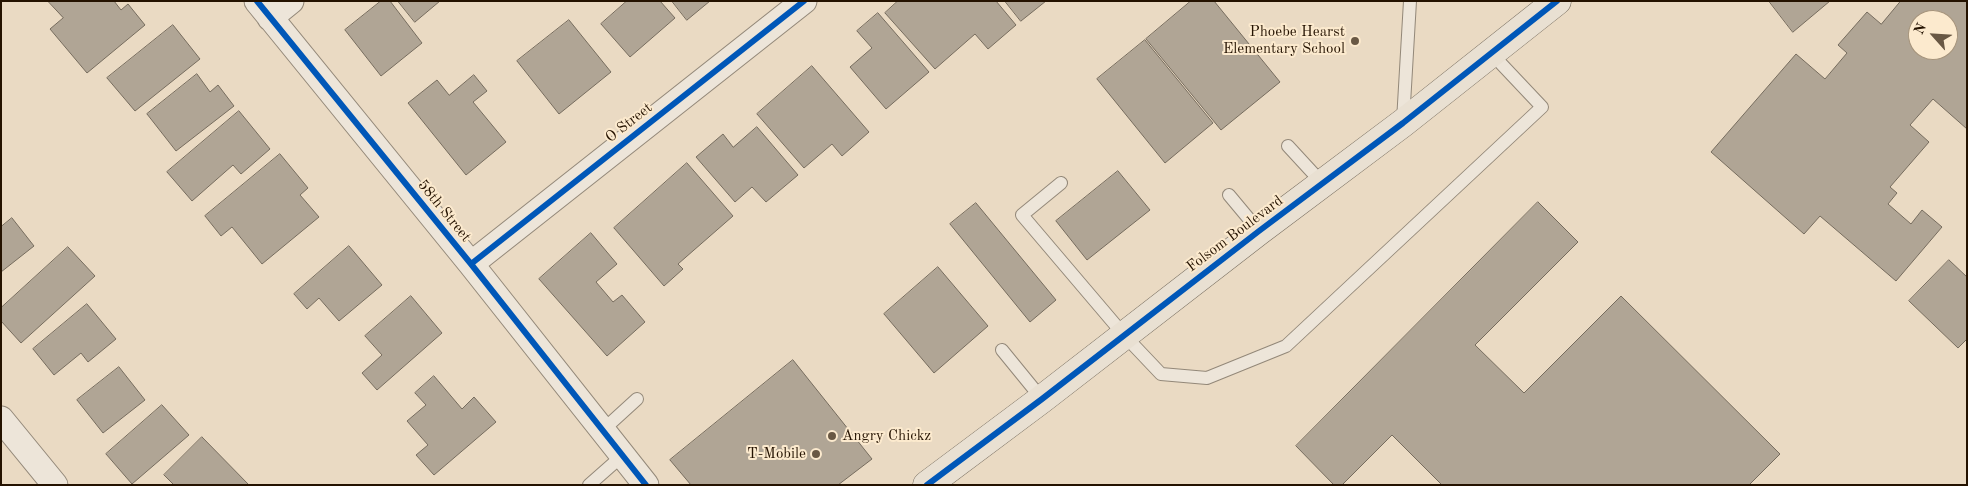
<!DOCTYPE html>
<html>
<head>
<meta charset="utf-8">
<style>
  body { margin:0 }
  #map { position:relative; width:1968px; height:486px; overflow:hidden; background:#eadac3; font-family:"Old Standard TT",serif }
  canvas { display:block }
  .frame { position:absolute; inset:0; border:2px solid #241200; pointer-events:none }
  .north { position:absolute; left:1908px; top:10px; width:50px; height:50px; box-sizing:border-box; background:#fceace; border:1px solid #a6947c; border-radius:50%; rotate:296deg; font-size:14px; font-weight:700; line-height:20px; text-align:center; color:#241200 }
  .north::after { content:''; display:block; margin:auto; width:18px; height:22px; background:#695844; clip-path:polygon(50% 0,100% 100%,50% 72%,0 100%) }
</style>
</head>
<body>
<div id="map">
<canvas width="1968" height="486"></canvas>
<div class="frame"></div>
<div class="north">N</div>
</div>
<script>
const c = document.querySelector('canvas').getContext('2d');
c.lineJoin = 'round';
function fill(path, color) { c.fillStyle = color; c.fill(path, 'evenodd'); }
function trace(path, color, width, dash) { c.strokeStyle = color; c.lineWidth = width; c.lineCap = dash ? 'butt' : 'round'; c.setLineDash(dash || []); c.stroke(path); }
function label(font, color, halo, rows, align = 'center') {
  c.font = font + ' "Old Standard TT",serif'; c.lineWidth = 4; c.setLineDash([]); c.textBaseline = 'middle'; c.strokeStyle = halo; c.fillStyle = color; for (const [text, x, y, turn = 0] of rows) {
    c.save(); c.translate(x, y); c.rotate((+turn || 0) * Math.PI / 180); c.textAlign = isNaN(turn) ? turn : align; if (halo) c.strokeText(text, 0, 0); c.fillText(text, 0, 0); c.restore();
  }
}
const building = new Path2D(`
  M 48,1 L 114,1 L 121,10 L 128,4 L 145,25 L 87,73 L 50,29 L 63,18 Z
  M 381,1 L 390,1 L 422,43 L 381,76 L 345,30 Z
  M 398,1 L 440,1 L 415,22 Z
  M 627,1 L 660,1 L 675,18 L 630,57 L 601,24 Z
  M 672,1 L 710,1 L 687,20 Z
  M 898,1 L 996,1 L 1016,25 L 988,49 L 975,34 L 935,69 L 885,13 Z
  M 1005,1 L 1046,1 L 1021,21 Z
  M 1191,1 L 1214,1 L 1280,82 L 1221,130 L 1146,39 Z
  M 1769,1 L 1830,1 L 1793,32 Z
  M 1901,1 L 1967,1 L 1967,129 L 1933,99 L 1910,125 L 1929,142 L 1890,187 L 1897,193 L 1888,204 L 1911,224 L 1922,210 L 1942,227 L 1896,281 L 1820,216 L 1804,234 L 1711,152 L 1796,54 L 1825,79 L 1847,53 L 1838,45 L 1867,12 L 1881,24 ZM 1918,20 L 1948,20 L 1948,50 L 1918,50 Z
  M 878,13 L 929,72 L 886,109 L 850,67 L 872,48 L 857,31 Z
  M 569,20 L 611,72 L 559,114 L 517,61 Z
  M 173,25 L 200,59 L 135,111 L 107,78 Z
  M 1145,40 L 1213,123 L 1165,163 L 1097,79 Z
  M 812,66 L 869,132 L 842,156 L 832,144 L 804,168 L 757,114 Z
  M 197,74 L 210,92 L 218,85 L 234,106 L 176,151 L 147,114 Z
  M 474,75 L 487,91 L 473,102 L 506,142 L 466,175 L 408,103 L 437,80 L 449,95 Z
  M 239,111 L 270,149 L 241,174 L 233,165 L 192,201 L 167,172 Z
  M 757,127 L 798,175 L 766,202 L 752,187 L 735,202 L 696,157 L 723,134 L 733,147 Z
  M 280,154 L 308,188 L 300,195 L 319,217 L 262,264 L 232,227 L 221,236 L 205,216 Z
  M 687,163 L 733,216 L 678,264 L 683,269 L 664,286 L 614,228 Z
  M 1118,171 L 1150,210 L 1087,260 L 1056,221 Z
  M 1538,202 L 1578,242 L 1475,345 L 1524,393 L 1621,296 L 1780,454 L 1749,485 L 1440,485 L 1441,484 L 1392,435 L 1342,485 L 1334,485 L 1296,446 Z
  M 976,203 L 1056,300 L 1030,322 L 950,224 Z
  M 12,218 L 34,246 L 1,272 L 1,227 Z
  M 591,233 L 617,264 L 596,282 L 613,302 L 622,295 L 645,322 L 607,356 L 539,279 Z
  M 349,246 L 382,285 L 339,321 L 319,298 L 307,309 L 294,294 Z
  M 68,247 L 95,276 L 21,343 L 1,321 L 1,308 Z
  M 1949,260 L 1967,277 L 1967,339 L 1958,348 L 1909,301 Z
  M 938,267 L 988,326 L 934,373 L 884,314 Z
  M 411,296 L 442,333 L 377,390 L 362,373 L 382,355 L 365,336 Z
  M 87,304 L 116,339 L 88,362 L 81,353 L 54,375 L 33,349 Z
  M 793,360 L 872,459 L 838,485 L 691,485 L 670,460 Z
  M 119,367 L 145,400 L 103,433 L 77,400 Z
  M 434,376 L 462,409 L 474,397 L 496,422 L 434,475 L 416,455 L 428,445 L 407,421 L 426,405 L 415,393 Z
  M 162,405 L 189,435 L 132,484 L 106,454 Z
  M 202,437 L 249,485 L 174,485 L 164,475 Z`);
fill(building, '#b0a595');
trace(building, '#766c5e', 1);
const service = new Path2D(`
  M 1403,121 L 1410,1
  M 1288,146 L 1323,184
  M 1061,183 L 1022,215 L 1124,335 L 1161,374 L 1207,378 L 1286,346 L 1542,107 L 1491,53
  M 1229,195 L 1259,231
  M 1002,350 L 1042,399
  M 603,430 L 637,399
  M 589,485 L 623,455`);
const minor = new Path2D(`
  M 257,1 L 471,264 L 646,485
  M 270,18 L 291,1
  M 471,264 L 804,1
  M 1,419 L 55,485`);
const primary = new Path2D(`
  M 927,485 L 1042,399 L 1259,231 L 1403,123 L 1557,1`);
trace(service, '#938879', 14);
trace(minor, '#938879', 27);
trace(primary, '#766c5e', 29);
trace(service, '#ede5d9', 12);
trace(minor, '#ede5d9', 25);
trace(primary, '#e9e0d2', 28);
trace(new Path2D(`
  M 257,1 L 471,264 L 646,485
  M 471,264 L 804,1
  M 927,485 L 1042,399 L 1259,231 L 1403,123 L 1557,1`), '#0057b8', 6);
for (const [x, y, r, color] of [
  [1355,41,5,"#695844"],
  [832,436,5,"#695844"],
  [816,454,5,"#695844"]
]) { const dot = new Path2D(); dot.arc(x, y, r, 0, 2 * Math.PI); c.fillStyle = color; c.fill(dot); trace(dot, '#fceace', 2); }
label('15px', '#241200', '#fceace', [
  ["Phoebe Hearst",1345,32],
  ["Elementary School",1345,49],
  ["Angry Chickz",842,436,"left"],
  ["T-Mobile",806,454]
], 'right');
label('15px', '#241200', '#fceace', [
  ["O Street",629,123,-38],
  ["58th Street",444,211,51],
  ["Folsom Boulevard",1235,234,-37]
]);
</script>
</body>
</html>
